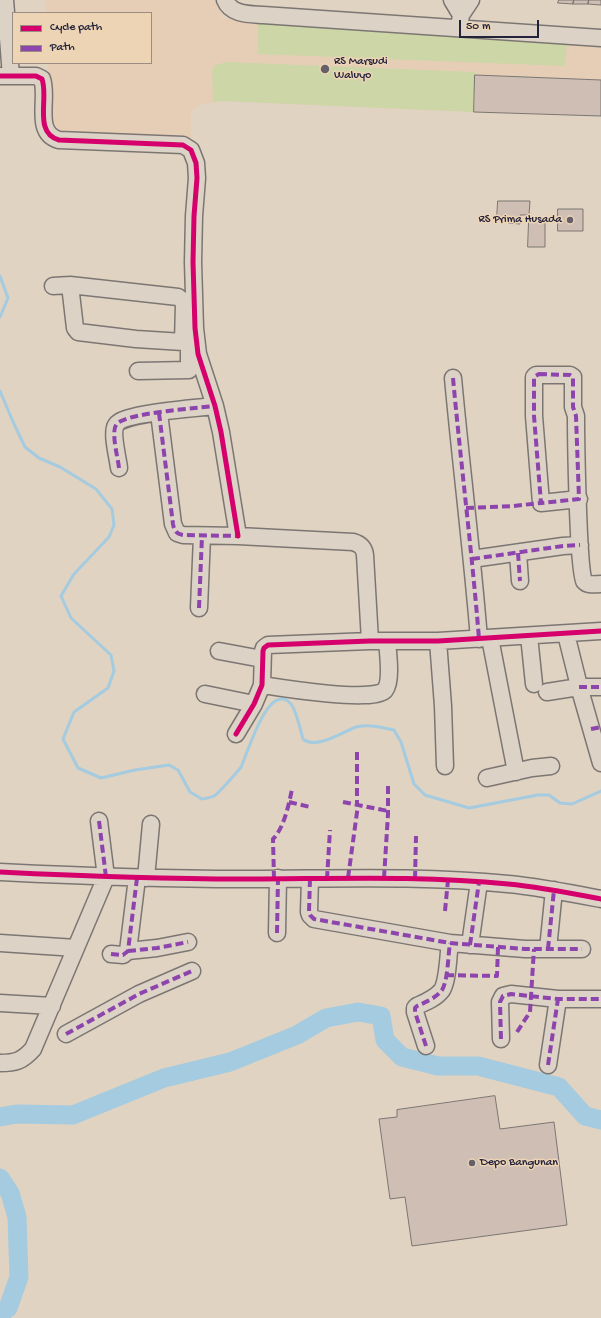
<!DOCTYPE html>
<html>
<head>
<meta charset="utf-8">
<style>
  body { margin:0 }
  #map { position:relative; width:601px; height:1318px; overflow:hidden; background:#e0d3c2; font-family:"Gochi Hand",sans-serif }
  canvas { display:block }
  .legend { position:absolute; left:12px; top:12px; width:140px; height:52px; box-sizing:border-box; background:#edd4b5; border:1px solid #9c8d84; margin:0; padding:5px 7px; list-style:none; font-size:12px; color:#22223b }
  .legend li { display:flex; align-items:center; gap:8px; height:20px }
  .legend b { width:20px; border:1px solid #9c8d84 }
  .scale { position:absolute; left:459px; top:20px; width:80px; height:18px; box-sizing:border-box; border:2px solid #22223b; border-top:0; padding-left:5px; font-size:12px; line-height:14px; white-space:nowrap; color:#22223b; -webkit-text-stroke:3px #edd4b5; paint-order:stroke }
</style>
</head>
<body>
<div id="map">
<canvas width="601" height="1318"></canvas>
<ul class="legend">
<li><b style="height:5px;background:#d6006c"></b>Cycle path</li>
<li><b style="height:5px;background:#8e44ad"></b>Path</li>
</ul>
<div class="scale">50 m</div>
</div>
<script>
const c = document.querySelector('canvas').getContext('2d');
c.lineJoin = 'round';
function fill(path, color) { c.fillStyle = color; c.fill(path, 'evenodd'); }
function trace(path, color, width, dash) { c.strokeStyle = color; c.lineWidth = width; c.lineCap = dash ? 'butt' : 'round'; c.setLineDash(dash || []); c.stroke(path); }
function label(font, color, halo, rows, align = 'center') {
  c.font = font + ' "Gochi Hand",sans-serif'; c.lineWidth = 3; c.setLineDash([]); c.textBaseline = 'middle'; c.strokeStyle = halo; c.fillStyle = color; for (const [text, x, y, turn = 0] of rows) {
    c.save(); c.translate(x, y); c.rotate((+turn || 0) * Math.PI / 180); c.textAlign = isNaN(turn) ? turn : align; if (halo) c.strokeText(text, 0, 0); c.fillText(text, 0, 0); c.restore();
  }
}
fill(new Path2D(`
  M 46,0 L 220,0 L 221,18 L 601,43 L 601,80 L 476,75 L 474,112 L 222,101 L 199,105 L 191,112 L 191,140 L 57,135 L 50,125 L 48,63 L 151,63 L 151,13 L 46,13 Z`), '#e6ceb6');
fill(new Path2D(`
  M 258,21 L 567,41 L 565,66 L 258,54 Z
  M 226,62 L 475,72 L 474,112 L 222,101 L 213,102 L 212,69 L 216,65 Z`), '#ccd6a6');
trace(new Path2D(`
  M 0,276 L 8,298 L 0,317
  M 0,391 L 14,424 L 25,447 L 39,458 L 60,467 L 96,489 L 112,509 L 114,525 L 109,537 L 74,574 L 61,596 L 71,618 L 111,655 L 114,671 L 108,688 L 74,712 L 63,739 L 78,768 L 101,778 L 135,770 L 169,765 L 178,770 L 190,792 L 202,799 C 206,798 210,798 214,796 C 218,794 238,771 241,767 C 247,756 268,679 291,704 C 295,709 301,731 303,739 C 316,750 342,732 356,727 C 369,724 381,727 394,730 L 401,742 L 414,784 L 425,795 L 469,808 L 538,795 L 549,795 L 560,803 L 572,804 L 601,791`), '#a4cbdf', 3);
trace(new Path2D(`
  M 0,1117 L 17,1114 L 73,1115 L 164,1078 L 230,1062 L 297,1035 L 326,1018 L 358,1012 L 381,1016 L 385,1040 L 402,1057 L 438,1066 L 478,1066 L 559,1087 L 585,1116 L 601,1120
  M 0,1178 L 10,1193 L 17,1217 L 19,1277 L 8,1308 L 0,1314`), '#a4cbdf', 19);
const building = new Path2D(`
  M 559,0 L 574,0 L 573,4 L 558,3 Z
  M 574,0 L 589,0 L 588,4 L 573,4 Z
  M 589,0 L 601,0 L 601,5 L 588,4 Z
  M 475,75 L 601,80 L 601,116 L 474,112 Z
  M 498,201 L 530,201 L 529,215 L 520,215 L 520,224 L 508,223 L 508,219 L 497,219 Z
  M 558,209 L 583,209 L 583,231 L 558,231 Z
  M 529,221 L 545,221 L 545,247 L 528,247 Z
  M 495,1096 L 500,1129 L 554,1122 L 567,1225 L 412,1246 L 405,1197 L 390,1199 L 379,1119 L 397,1117 L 397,1110 Z`);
fill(building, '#cfbeb4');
trace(building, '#7c7673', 1);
const minor = new Path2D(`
  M 5,0 L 11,76
  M 225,0 C 231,15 250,14 263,15 L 601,38
  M 452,0 L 461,15
  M 459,28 L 461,15 L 471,0
  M 0,76 L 36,76 L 42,79 C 49,98 33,133 59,140 L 183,145 L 191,150 L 196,163 L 197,178 L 194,216 L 193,262 L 195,328 L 198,354 L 215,406 L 221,432 L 238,536
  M 53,286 L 70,285 L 178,297 L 183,301 L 184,304 L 183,342 L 136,339 L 78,332 L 75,328 L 70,285
  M 138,371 L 189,370 L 189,347 L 187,345
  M 453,378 C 461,465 472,552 479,639
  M 159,413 L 173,524 L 177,533 L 183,535 L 238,536 L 353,542 C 360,544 364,547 365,555 L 370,641
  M 119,468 C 118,458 111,433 116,425 C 122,413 199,408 215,406
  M 579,499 L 541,503 L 534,416 L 534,377 L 536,375 L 570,375 L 573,377 L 573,407 L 576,416 C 576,436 578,573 584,581 C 588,586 595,584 601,584
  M 518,553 L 520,581
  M 472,559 L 563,546 L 580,545
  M 199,608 L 202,536
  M 566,634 L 580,690 L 601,763
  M 529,636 L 534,684
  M 490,638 L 516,772
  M 438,641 L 443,706 L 445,766
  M 219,651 L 262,659
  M 262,685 C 281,688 374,703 385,690 C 392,681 388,653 387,641
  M 547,692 L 579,687 L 601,687
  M 205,694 L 254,704
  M 236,734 L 254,704 L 262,685 L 263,651 L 264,648 L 268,645 L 370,641 L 438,641 L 601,631
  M 487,778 L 532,768 L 551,766
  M 0,872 C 81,876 161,879 242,879 C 331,879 420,875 508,884 C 540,887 570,893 601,899
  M 146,878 L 151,824
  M 310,879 L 309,912 L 310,915 L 314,919 L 450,943 L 525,949 L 582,949
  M 277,933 L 278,878
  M 0,943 L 76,948
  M 470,945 L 479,882
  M 548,949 L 554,890
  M 128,951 L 157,948 L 188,942
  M 111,954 L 123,955 L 128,951 L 137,878
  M 0,1003 L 52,1006
  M 66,1034 L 139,994 L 192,971
  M 501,1039 L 500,1002 L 503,996 L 511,994 L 558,999 L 601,999
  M 426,1046 L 415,1012 L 415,1008 L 417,1006 C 426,1002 436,998 442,990 C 448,980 448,956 450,943
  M 0,1063 C 16,1063 22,1061 33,1049 L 106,877 L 99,821
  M 548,1065 L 558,999`);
trace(minor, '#7c7673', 19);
trace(minor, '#dcd2c6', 16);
trace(new Path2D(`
  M 539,374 L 570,375 L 573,377 L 573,407 L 576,416 L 579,499 L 541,503 L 534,416 L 534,377 Z
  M 453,378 C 461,465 472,552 479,639
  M 159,413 L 173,524 C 174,530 176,534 183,535 L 238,536
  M 119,468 C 118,458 111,433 116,425 C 122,413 199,408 215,406
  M 466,508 L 513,506 L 541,503
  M 518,553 L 520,581
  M 472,559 L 563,546 L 580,545
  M 199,608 L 202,536
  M 579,687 L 601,687
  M 591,729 L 601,727
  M 357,752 L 357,805
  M 289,802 L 310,807
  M 343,802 L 388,811
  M 99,821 L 106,877
  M 348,878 L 358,805
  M 384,878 L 388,814 L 388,785
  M 274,879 L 273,839 C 284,828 289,804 292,789
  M 310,879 L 309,912 L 310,915 L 314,919 L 450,943 L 525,949 L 582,949
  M 327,879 L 330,830
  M 415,879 L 416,836
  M 445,911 L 448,880
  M 277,933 L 278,878
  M 470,945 L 479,882
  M 548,949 L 554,890
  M 128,951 L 157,948 L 188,942
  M 111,954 L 123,955 L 128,951 L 137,878
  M 446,975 L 497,976 L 498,947
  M 517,1032 L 530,1012 L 534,949
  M 66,1034 L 139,994 L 192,971
  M 501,1039 L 500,1002 L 503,996 L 511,994 L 558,999 L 601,999
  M 426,1046 L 415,1012 L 415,1008 L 417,1006 C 426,1002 436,998 442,990 C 448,980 448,956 450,943
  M 548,1065 L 558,999`), '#8e44ad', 4, [8, 4]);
trace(new Path2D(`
  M 0,76 L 36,76 L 42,79 C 49,98 33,133 59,140 L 183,145 L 191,150 L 196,163 L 197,178 L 194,216 L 193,262 L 195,328 L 198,354 L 215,406 L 221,432 L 238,536
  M 236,734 L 254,704 L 262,685 L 263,651 L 264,648 L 268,645 L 370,641 L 438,641 L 601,631
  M 0,872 C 81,876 161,879 242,879 C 331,879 420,875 508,884 C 540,887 570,893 601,899`), '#d6006c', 5);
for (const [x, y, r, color] of [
  [325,69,5,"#64606a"],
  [570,220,4,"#64606a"],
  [472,1163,4,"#64606a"]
]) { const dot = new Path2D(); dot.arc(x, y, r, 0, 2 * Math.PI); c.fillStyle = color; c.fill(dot); trace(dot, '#edd4b5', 1.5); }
label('12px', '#22223b', '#edd4b5', [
  ["RS Marsudi",334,62],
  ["Waluyo",334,76],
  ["RS Prima Husada",562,220,"right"],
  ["Depo Bangunan",480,1163]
], 'left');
</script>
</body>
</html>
